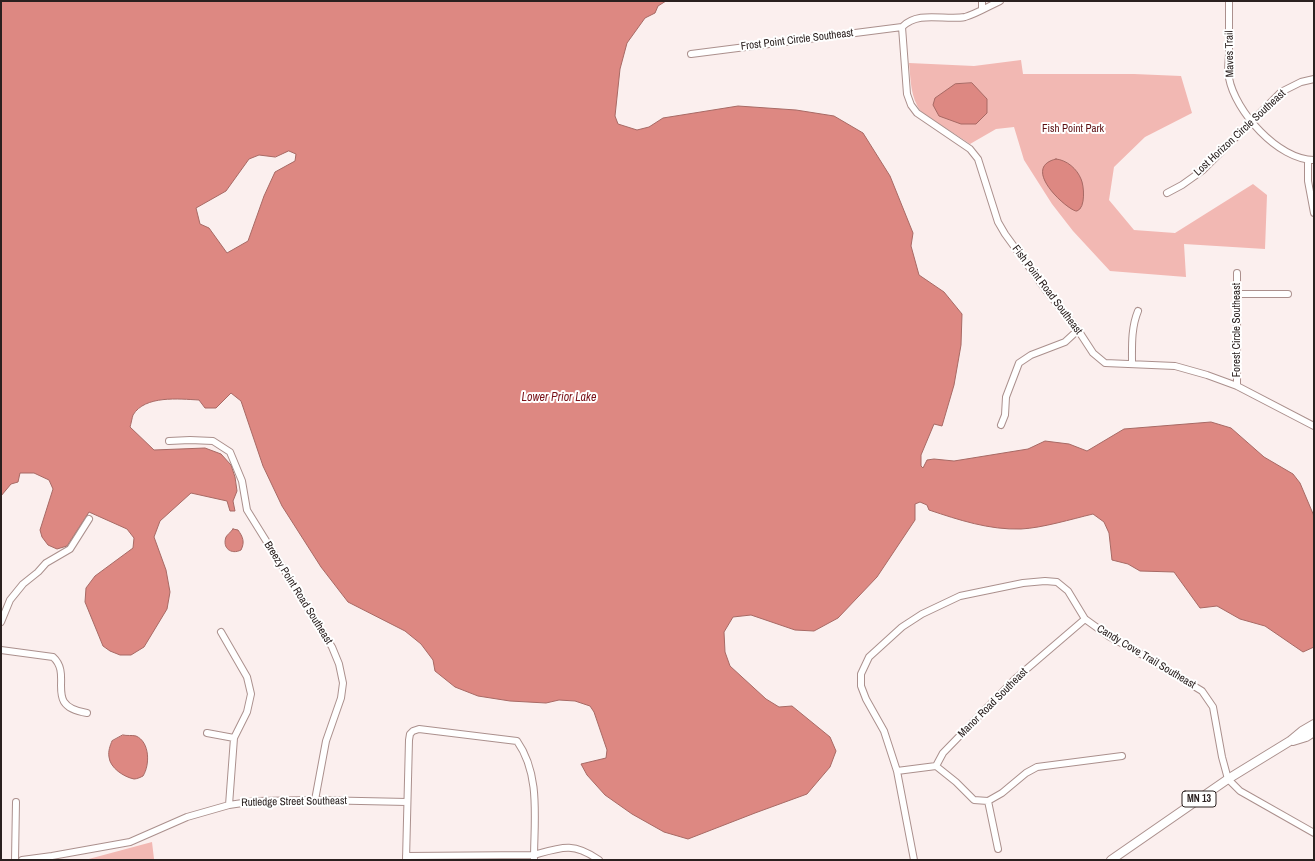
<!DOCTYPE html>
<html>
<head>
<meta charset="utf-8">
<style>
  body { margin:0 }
  #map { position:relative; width:1315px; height:861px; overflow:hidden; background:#fbefee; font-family:"Archivo Narrow",sans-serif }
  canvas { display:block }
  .frame { position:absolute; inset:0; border:2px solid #2a201f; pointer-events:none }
</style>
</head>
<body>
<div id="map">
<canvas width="1315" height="861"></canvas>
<div class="frame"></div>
</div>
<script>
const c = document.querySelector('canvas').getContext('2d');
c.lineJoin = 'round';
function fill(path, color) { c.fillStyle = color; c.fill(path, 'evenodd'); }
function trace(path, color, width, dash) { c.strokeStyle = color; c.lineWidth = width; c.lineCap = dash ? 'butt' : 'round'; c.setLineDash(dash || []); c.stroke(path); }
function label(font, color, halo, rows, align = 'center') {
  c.font = font + ' "Archivo Narrow",sans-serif'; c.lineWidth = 4; c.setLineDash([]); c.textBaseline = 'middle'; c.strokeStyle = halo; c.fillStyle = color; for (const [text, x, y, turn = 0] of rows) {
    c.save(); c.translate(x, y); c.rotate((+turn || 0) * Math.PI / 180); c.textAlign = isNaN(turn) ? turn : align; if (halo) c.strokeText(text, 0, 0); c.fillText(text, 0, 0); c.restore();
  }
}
fill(new Path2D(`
  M 1021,60 L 1023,74 L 1134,74 L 1181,76 L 1192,113 L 1145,137 L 1114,167 L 1109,200 L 1134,230 L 1175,233 L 1253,184 L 1267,195 L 1265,249 L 1184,244 L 1186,277 L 1110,271 L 1073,231 L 1052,204 L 1024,160 L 1014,127 L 996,129 L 970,144 L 921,112 C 910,96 911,81 909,63 L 974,66 Z
  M 152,842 L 154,859 L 152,860 L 85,860 Z`), '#f2b8b3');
const water = new Path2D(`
  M 1,1 L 666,1 L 658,6 L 655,13 L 645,18 L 627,43 L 620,69 L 615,116 L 618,124 L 637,130 L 649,127 L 663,118 L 738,106 L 796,110 L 834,116 L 863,133 L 890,176 L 913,233 L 911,246 L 919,275 L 944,292 L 962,314 L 961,345 L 954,385 L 942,426 L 934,424 L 921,455 L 921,466 L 923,468 L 927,460 L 934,459 L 954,461 L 1028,449 L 1045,441 L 1069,444 L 1087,451 L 1124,429 L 1211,422 L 1231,428 L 1264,457 L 1293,474 L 1300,483 L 1314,516 L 1314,647 L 1303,652 L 1265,626 L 1240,619 L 1217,606 L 1200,608 L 1174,572 L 1140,571 L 1128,564 L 1112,560 L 1109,533 L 1104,522 L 1093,514 C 1072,519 1042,528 1021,529 C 989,530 959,520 929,510 L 927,505 L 920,502 L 915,504 L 915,520 L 877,577 L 838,618 L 814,631 L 795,630 L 751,615 L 733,617 L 724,632 L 725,652 L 730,666 L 766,699 L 779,707 L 792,706 L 830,737 L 836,751 L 830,767 L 807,794 L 755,813 L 688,839 L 664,832 L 632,814 L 605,795 L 587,775 L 581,764 L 606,758 L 607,750 L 594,712 L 590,706 L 575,701 L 559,700 L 546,703 L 510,701 L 478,696 L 455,687 L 435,671 L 433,660 L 421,644 L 405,631 L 348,602 L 321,567 L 282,506 L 263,466 L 241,401 L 231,393 L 216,408 L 205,408 L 199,400 C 179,399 145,395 133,415 C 132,418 131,424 130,427 L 154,450 L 205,448 L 221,454 L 231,465 L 235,477 L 237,491 L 233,501 L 235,511 L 230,511 L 227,501 L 191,493 L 160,521 L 154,537 L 166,570 L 170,592 L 167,609 L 144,647 L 131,655 L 120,655 L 110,651 L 103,646 L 85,602 L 86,588 L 95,576 L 133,548 L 134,538 L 127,529 L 89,512 L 67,546 L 57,549 L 48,545 L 42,537 L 40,530 L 53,489 L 49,480 L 34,473 L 20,473 L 18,482 L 11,484 L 1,496 ZM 289,151 L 296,154 L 295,161 L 275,172 L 264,196 L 248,241 L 227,253 L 209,228 L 200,224 L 196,208 L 226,191 L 249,159 L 259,155 L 275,157 Z
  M 972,83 L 987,99 L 987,113 L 976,124 L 961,124 L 939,116 L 933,105 L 935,98 L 955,84 Z
  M 1056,159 C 1067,160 1077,169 1081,179 C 1084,185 1086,208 1077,211 C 1071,213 1018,168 1056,159 Z
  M 233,529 L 238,530 C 243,537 245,542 241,550 C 231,555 222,548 226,537 C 227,535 231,532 233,529 Z
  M 123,735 C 127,736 132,735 136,736 C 150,742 150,765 143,776 C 141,777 137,779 134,779 C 124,777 110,768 109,757 C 108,751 110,746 112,741 Z`);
fill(water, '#dd8882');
trace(water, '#a76964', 1);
const minor = new Path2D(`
  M 982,1 L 982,9
  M 1229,1 C 1229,18 1229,36 1229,53 C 1229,61 1227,70 1229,78 C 1235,111 1278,160 1314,160
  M 902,27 L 907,94 L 911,105 L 917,113 L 970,149 L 978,159 L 998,222 L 1005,234 L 1045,289 L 1078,330 L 1093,353 L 1105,363 L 1175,366 L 1207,375 L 1237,386 L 1314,426
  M 902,27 C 919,10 945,21 965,17 C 976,14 989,6 1000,1
  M 691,54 L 902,27
  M 1308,160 L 1308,181 L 1314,213
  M 1167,193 L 1182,185 L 1203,170 L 1281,92 L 1301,82 L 1314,79
  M 1237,273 L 1237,386
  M 1237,294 L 1288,294
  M 1132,364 C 1132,346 1131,328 1138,311
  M 1001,425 L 1005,415 L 1006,397 L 1019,363 L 1031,355 L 1065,342 L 1078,330
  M 169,441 L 190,440 L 213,441 L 230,452 L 242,481 L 247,510 L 332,647 L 339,664 L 343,683 L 341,698 L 326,741 L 315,800
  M 1,622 L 10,600 L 23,584 L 38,572 L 46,563 L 70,549 L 89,519
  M 221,632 L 247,677 L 251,694 L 247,712 L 234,738 L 229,805
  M 1,650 L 53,657 C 74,676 42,706 87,713
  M 207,733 L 234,738
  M 936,766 L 956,782 L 974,800 L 988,801 L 1002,793 L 1026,773 L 1037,767 L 1122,756
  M 897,771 L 936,766 L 943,753 L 1015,679 L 1085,619
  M 988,801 L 998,849
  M 406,856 L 534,855 C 562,847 573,842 599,860
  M 15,860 L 16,802
  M 22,860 L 52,856 L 130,842 L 187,817 L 229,805 L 256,801 L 315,800 L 407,802
  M 406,860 L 409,740 L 410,734 L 413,731 L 419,729 L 517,741 C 541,775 534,820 534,860
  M 914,860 L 897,771 L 884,731 L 866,699 L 861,686 L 861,674 L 869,657 L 902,627 L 922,614 L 960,596 L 1023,583 L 1045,581 L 1057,582 L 1068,591 L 1085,619 L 1110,637 L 1136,651 L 1202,691 L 1213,707 L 1222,757 L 1228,779 L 1240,791 L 1314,833`);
const major = new Path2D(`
  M 1293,741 L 1306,737 L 1314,732
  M 1111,860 L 1228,779 L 1290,741 L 1302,731 L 1314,724`);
trace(minor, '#ab908d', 8);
trace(major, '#ab908d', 10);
trace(minor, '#fff', 6);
trace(major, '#fff', 8);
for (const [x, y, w] of [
  [1199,799,34]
]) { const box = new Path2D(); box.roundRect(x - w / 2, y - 8, w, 16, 3); c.fillStyle = '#fff'; c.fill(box); trace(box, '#2a201f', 1); }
label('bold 10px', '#2a201f', null, [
  ["MN 13",1199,799]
]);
label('11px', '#2a201f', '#fff', [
  ["Frost Point Circle Southeast",797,40,-7],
  ["Maves Trail",1230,54,-91],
  ["Lost Horizon Circle Southeast",1240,133,-43],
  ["Fish Point Road Southeast",1047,290,53],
  ["Forest Circle Southeast",1237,330,-90],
  ["Breezy Point Road Southeast",298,593,58],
  ["Candy Cove Trail Southeast",1146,657,31],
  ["Manor Road Southeast",993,703,-45],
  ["Rutledge Street Southeast",294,802,-1]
]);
label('11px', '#5d1013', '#fff', [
  ["Fish Point Park",1073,129]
]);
label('italic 12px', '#7a131a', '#fff', [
  ["Lower Prior Lake",559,398]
]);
</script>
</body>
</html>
